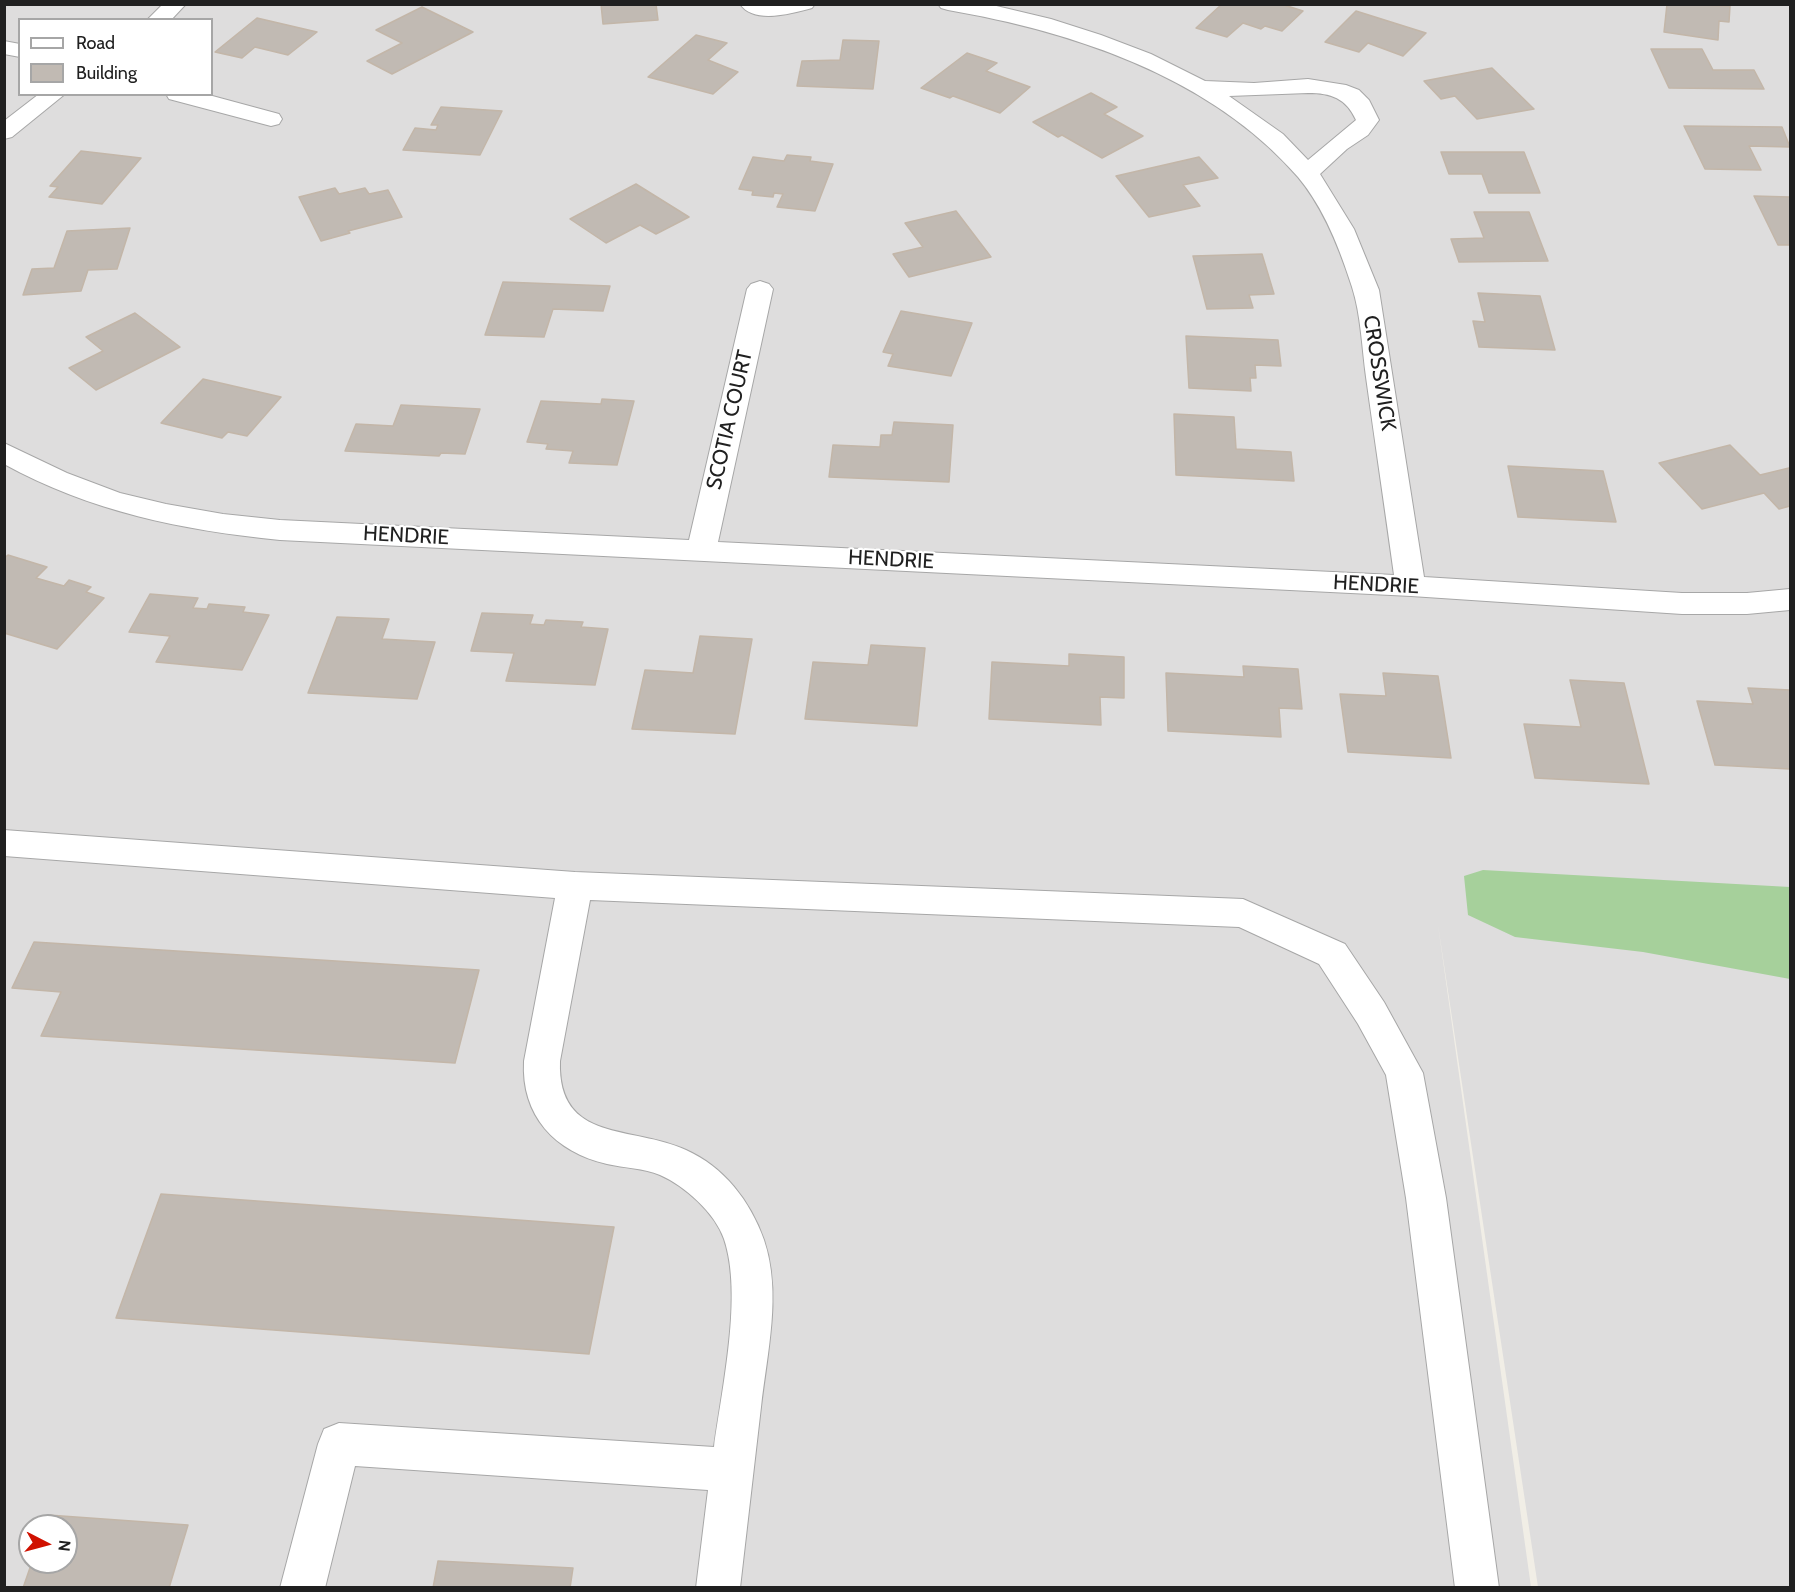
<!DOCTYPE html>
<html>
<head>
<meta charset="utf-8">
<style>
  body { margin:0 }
  #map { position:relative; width:1795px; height:1592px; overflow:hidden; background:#f1eee6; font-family:Cabin,sans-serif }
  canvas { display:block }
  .frame { position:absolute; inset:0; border:6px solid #202020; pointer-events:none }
  .legend { position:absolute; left:18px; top:18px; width:195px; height:78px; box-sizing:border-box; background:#fff; border:2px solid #a6a6a6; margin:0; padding:8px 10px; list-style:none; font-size:18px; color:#202020 }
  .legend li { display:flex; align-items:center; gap:12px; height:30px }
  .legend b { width:30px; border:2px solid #a6a6a6 }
  .north { position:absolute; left:18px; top:1514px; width:60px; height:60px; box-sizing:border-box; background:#fff; border:2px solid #a6a6a6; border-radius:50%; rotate:96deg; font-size:16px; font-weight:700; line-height:24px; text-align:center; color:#202020 }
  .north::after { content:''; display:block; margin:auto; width:21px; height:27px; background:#d01100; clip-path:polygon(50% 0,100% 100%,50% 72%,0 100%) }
</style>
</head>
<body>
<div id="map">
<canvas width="1795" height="1592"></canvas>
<div class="frame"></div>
<ul class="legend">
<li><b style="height:8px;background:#fff"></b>Road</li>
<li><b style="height:16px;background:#c1bab3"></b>Building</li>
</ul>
<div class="north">N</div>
</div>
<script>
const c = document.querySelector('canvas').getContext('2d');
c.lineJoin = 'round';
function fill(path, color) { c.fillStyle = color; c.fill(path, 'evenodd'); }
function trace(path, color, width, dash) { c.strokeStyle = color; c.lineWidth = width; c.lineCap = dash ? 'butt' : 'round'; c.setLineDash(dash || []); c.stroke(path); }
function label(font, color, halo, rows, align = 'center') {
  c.font = font + ' Cabin,sans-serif'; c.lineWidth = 4.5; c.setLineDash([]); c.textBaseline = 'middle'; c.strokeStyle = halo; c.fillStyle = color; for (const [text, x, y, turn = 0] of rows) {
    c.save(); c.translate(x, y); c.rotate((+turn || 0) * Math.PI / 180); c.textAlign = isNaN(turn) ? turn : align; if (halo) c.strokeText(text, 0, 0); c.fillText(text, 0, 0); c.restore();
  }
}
fill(new Path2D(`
  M 5,5 L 1790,5 L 1790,1587 L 1538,1587 L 1438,925 L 1531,1587 L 5,1588 ZM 20,20 L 212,20 L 212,94 L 20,94 ZM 30,1526 L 66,1526 L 66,1562 L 30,1562 Z`), '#dedddd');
fill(new Path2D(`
  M 1483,870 L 1790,887 L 1790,979 L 1643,952 L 1515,937 L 1468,915 L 1464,876 Z`), '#a6d09b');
const building = new Path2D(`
  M 601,4 L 656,4 L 658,20 L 603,24 Z
  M 1222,4 L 1281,4 L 1303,11 L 1282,31 L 1265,26 L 1261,29 L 1243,23 L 1227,37 L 1196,28 Z
  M 1667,4 L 1730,6 L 1729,22 L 1719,21 L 1718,40 L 1664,32 Z
  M 422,7 L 473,32 L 392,74 L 367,61 L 402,43 L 376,30 Z
  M 1356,11 L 1426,33 L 1403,56 L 1368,43 L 1359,52 L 1325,42 Z
  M 257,18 L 317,32 L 288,55 L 255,47 L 242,58 L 215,52 Z
  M 696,35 L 727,43 L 708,60 L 738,72 L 713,94 L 648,77 Z
  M 843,40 L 879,41 L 873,89 L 797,86 L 802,61 L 840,60 Z
  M 1651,49 L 1702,49 L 1713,70 L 1754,70 L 1764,89 L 1669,88 Z
  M 967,53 L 997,63 L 986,71 L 1030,87 L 1000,113 L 953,96 L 950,98 L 921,88 Z
  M 1492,68 L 1534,109 L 1477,119 L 1455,96 L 1441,99 L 1424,81 Z
  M 1091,93 L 1117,107 L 1104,114 L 1143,136 L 1102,158 L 1062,135 L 1058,137 L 1033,122 Z
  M 441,107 L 502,111 L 480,155 L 403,150 L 415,128 L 436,130 L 438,125 L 431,125 Z
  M 1684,126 L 1782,127 L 1790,147 L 1749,146 L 1761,170 L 1705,169 Z
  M 81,151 L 141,158 L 102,204 L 49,197 L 58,187 L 50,186 Z
  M 1441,152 L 1524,152 L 1540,193 L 1489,193 L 1482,174 L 1449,174 Z
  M 787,155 L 811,157 L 810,161 L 833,164 L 815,211 L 777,207 L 783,194 L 774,193 L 773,197 L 752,195 L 753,191 L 739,189 L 753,157 L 784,161 Z
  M 1199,157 L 1218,178 L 1183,185 L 1200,206 L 1149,217 L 1116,176 Z
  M 636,184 L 689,217 L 656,234 L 640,225 L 606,243 L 570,219 Z
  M 335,188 L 339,194 L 365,188 L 369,194 L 388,190 L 402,217 L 348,231 L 350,233 L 321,241 L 299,197 Z
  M 1754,196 L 1790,197 L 1790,245 L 1778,245 Z
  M 956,211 L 991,257 L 909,277 L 893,254 L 923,247 L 905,223 Z
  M 1474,212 L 1529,212 L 1548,261 L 1459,262 L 1451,239 L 1484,238 Z
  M 130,228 L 117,269 L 88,270 L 81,291 L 23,295 L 32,269 L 54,268 L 67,231 Z
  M 1262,254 L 1274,294 L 1249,295 L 1253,308 L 1207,309 L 1193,256 Z
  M 503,282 L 610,286 L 603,311 L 553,309 L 544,337 L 485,335 Z
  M 1478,293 L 1540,296 L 1555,350 L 1479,347 L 1473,321 L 1485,322 Z
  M 901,311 L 972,323 L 951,376 L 888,366 L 893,354 L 883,352 Z
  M 135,313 L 180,347 L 96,390 L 69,368 L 103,351 L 86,337 Z
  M 1186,336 L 1278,340 L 1281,366 L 1255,365 L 1256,378 L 1250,378 L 1251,391 L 1189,388 Z
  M 203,379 L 281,397 L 247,436 L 228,432 L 222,438 L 161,423 Z
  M 602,399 L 634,401 L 617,465 L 569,463 L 573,451 L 546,449 L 548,444 L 527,442 L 541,401 L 601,404 Z
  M 401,405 L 480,409 L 465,454 L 441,453 L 439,456 L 345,451 L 356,424 L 393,426 Z
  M 1174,414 L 1234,417 L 1236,449 L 1291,452 L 1294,481 L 1176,475 Z
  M 894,422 L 953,425 L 949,482 L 829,477 L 833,445 L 880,447 L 881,435 L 892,435 Z
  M 1730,445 L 1760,475 L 1789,468 L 1790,470 L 1790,506 L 1779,509 L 1764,493 L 1702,509 L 1659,463 Z
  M 1508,466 L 1603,471 L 1616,522 L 1518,517 Z
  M 8,555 L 47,567 L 36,578 L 64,586 L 69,580 L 91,587 L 86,592 L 104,598 L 57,649 L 4,633 L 4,558 Z
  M 150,594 L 198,598 L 193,608 L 207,609 L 209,604 L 245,607 L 243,612 L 269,615 L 242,670 L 156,662 L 170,636 L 129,632 Z
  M 482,613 L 533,615 L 530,624 L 544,625 L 546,620 L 583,622 L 581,627 L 608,629 L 595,685 L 506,681 L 514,653 L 471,651 Z
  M 337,617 L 389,619 L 382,639 L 435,642 L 417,699 L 308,693 Z
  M 700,636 L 752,639 L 735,734 L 632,729 L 645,670 L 693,673 Z
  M 871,645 L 925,648 L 917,726 L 805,719 L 813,662 L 868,665 Z
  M 1069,654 L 1124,657 L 1124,698 L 1100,697 L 1101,725 L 989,719 L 992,662 L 1069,666 Z
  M 1243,666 L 1298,669 L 1302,709 L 1279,708 L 1281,737 L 1168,731 L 1166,673 L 1244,677 Z
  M 1383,673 L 1438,676 L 1451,758 L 1348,752 L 1340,694 L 1386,696 Z
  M 1570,680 L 1624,683 L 1649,784 L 1535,778 L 1524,724 L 1581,727 Z
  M 1748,688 L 1790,690 L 1790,769 L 1715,765 L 1697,701 L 1753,704 Z
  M 34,942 L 479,970 L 455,1063 L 41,1036 L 61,992 L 12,988 Z
  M 161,1194 L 614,1227 L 589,1354 L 116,1318 Z
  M 48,1515 L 188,1525 L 169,1588 L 23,1588 L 32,1562 L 66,1562 L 66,1526 L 45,1526 Z
  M 438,1561 L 573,1568 L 570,1588 L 433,1588 Z`);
fill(building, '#c1bab3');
trace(building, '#c3b6a8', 1.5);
const minor = new Path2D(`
  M 163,4 L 186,4 L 171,20 L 147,20 Z
  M 740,4 L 815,4 L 812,8 C 793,13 754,25 740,4 Z
  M 938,4 L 988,4 L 1051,19 L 1101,35 L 1151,54 L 1205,81 L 1254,83 L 1308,79 L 1346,85 L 1359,90 L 1369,100 L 1379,120 L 1368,135 L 1347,149 L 1320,174 L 1354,229 L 1379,290 L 1424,577 L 1682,593 L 1747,593 L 1790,589 L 1790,610 L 1747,614 L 1682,614 L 1411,596 L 280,540 C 181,530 92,512 4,464 L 4,443 L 67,473 L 120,493 L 166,504 L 223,514 L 280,520 L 689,540 L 747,289 L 751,284 L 760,281 L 769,284 L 773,289 L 718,542 L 1394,575 C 1385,509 1375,443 1366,377 C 1362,348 1361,315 1352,287 C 1340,249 1324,208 1298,177 C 1211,77 1075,32 948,10 L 941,8 ZM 1308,93 C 1331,93 1346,98 1356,120 L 1308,160 L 1283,134 L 1229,96 Z
  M 4,41 L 20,44 L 20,57 L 4,54 Z
  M 39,94 L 65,94 L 12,137 L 4,139 L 4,121 Z
  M 166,94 L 205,94 L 279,114 L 282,119 L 279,124 L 271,126 L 169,99 Z
  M 4,830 L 575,872 L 1243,899 L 1345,944 L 1384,1002 L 1423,1073 L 1446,1198 L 1499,1588 L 1455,1588 L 1406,1198 L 1386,1075 L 1358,1024 L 1319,964 L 1239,927 L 590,900 L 560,1061 C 557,1144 633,1125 686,1150 C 724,1167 750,1201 764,1240 C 782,1293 767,1353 761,1407 C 754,1467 747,1527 740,1588 L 696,1588 L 708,1490 L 355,1466 L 325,1588 L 280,1588 L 318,1444 L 324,1429 L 339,1423 L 714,1447 C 722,1388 743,1295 724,1239 C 715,1213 685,1186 660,1175 C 644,1168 624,1168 607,1164 C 555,1152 521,1116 524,1061 L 555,898 L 4,856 Z`);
trace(minor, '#a7a7a7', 2);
fill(minor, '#fff');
label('21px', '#202020', '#fff', [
  ["CROSSWICK",1379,373,81],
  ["SCOTIA COURT",730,420,-77],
  ["HENDRIE",406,536,3],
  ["HENDRIE",891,560,3],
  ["HENDRIE",1376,585,3]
]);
</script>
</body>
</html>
